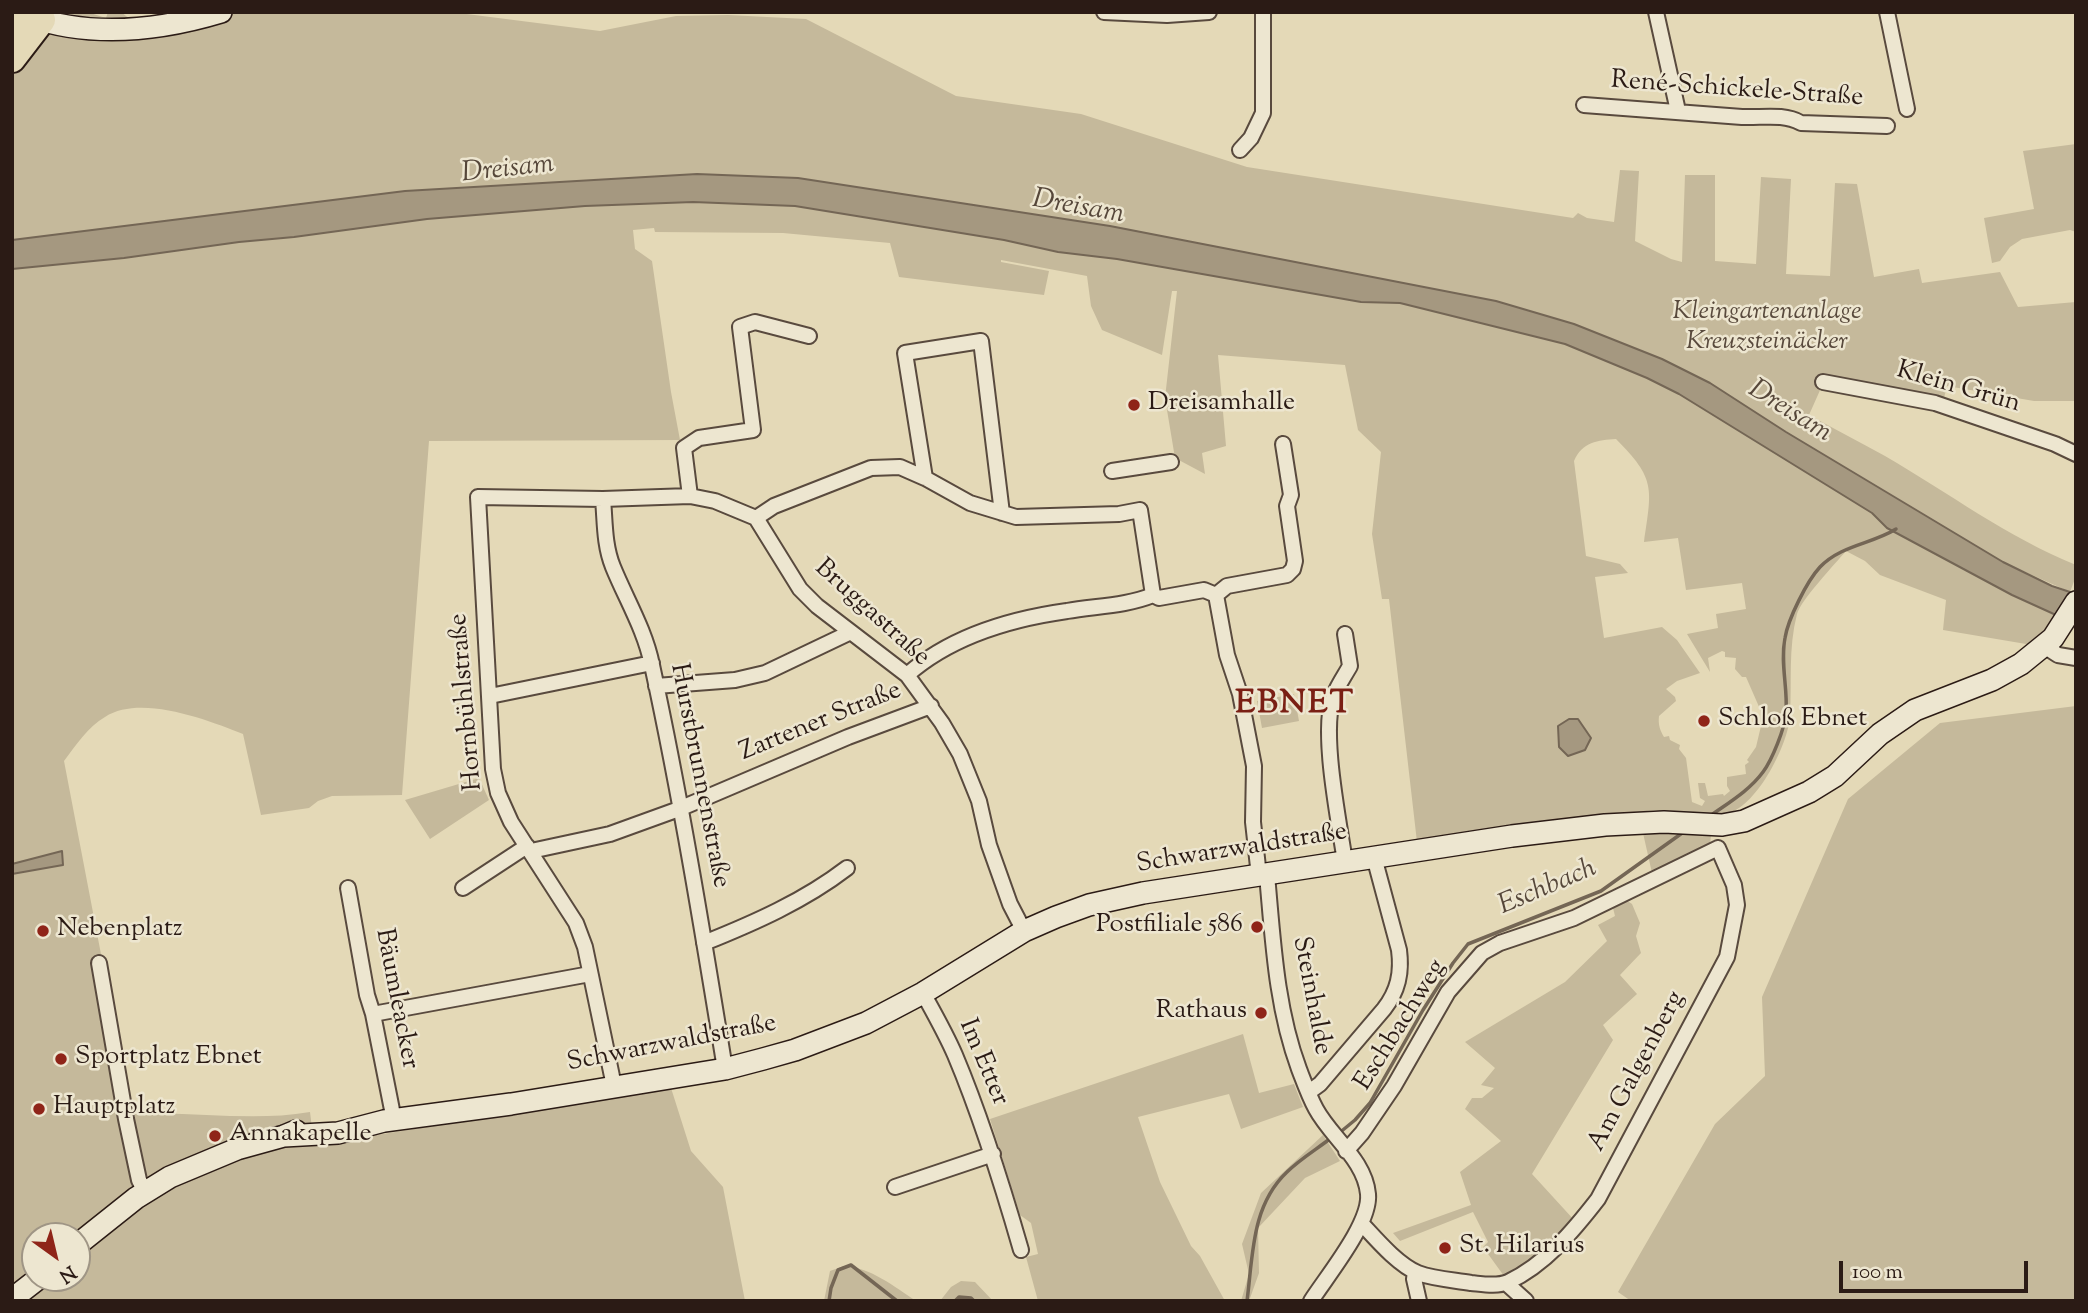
<!DOCTYPE html>
<html>
<head>
<meta charset="utf-8">
<style>
  body { margin:0 }
  #map { position:relative; width:2088px; height:1313px; overflow:hidden; background:#e4d9b7; font-family:"Sorts Mill Goudy",serif }
  canvas { display:block }
  .frame { position:absolute; inset:0; border:14px solid #2b1b15; pointer-events:none }
  .north { position:absolute; left:21px; top:1222px; width:70px; height:70px; box-sizing:border-box; background:#ede6d0; border:2px solid #9f9585; border-radius:50%; rotate:146deg; font-size:19px; font-weight:700; line-height:28px; text-align:center; color:#2b1b15 }
  .north::after { content:''; display:block; margin:auto; width:24px; height:32px; background:#8f2418; clip-path:polygon(50% 0,100% 100%,50% 72%,0 100%) }
  .scale { position:absolute; left:1839px; top:1261px; width:189px; height:32px; box-sizing:border-box; border:4px solid #2b1b15; border-top:0; padding-left:9px; font-size:21px; line-height:24px; white-space:nowrap; color:#2b1b15; -webkit-text-stroke:5px #ede6d0; paint-order:stroke }
</style>
</head>
<body>
<div id="map">
<canvas width="2088" height="1313"></canvas>
<div class="frame"></div>
<div class="north">N</div>
<div class="scale">100 m</div>
</div>
<script>
const c = document.querySelector('canvas').getContext('2d');
c.lineJoin = 'round';
function fill(path, color) { c.fillStyle = color; c.fill(path, 'evenodd'); }
function trace(path, color, width, dash) { c.strokeStyle = color; c.lineWidth = width; c.lineCap = dash ? 'butt' : 'round'; c.setLineDash(dash || []); c.stroke(path); }
function label(font, color, halo, rows, align = 'center') {
  c.font = font + ' "Sorts Mill Goudy",serif'; c.lineWidth = 5; c.setLineDash([]); c.textBaseline = 'middle'; c.strokeStyle = halo; c.fillStyle = color; for (const [text, x, y, turn = 0] of rows) {
    c.save(); c.translate(x, y); c.rotate((+turn || 0) * Math.PI / 180); c.textAlign = isNaN(turn) ? turn : align; if (halo) c.strokeText(text, 0, 0); c.fillText(text, 0, 0); c.restore();
  }
}
fill(new Path2D(`
  M 48,12 L 87,12 L 106,18 L 108,12 L 121,12 L 131,20 L 183,12 L 451,12 L 600,31 L 676,16 L 728,15 L 806,19 L 956,96 L 1081,114 L 1247,167 L 1573,218 L 1578,213 L 1587,218 L 1614,222 L 1620,170 L 1639,171 L 1635,241 L 1671,259 L 1682,262 L 1685,175 L 1715,175 L 1715,261 L 1756,264 L 1761,177 L 1791,179 L 1786,274 L 1830,276 L 1835,183 L 1857,184 L 1874,277 L 1919,269 L 1922,283 L 2000,272 L 2018,307 L 2076,302 L 2076,401 L 2034,401 L 1947,386 L 1943,402 L 1825,379 L 1809,415 C 1834,429 1860,442 1885,456 C 1949,493 2007,537 2076,565 L 2076,576 L 2070,592 L 2003,562 L 1786,432 L 1710,383 L 1662,359 L 1574,324 L 1496,301 L 1110,226 L 798,178 L 697,174 L 405,191 L 12,240 L 12,68 Z
  M 2076,144 L 2076,232 L 2070,230 L 2022,239 L 2010,247 L 2000,261 L 1992,263 L 1984,218 L 2034,209 L 2023,151 Z
  M 693,202 L 795,206 L 1004,240 L 1058,252 L 1117,259 L 1361,302 L 1400,303 L 1565,344 L 1647,378 L 1679,393 L 1872,513 L 1887,528 L 2011,595 L 2056,615 L 2032,645 L 1943,630 L 1946,600 L 1880,575 L 1865,561 L 1846,551 C 1835,564 1801,600 1797,614 C 1788,649 1792,682 1790,716 C 1788,745 1758,804 1729,813 C 1708,820 1676,814 1654,810 L 1417,842 L 1389,599 L 1382,599 L 1372,534 L 1381,452 L 1358,430 L 1345,365 L 1218,355 L 1226,446 L 1202,453 L 1205,474 L 1175,458 L 1165,398 L 1177,291 L 1172,291 L 1162,355 L 1102,330 L 1091,306 L 1087,276 L 1001,260 L 1001,262 L 1049,271 L 1044,295 L 899,277 L 890,243 L 783,233 L 655,232 L 654,228 L 633,230 L 635,249 L 652,261 L 671,392 L 680,440 L 429,441 L 402,795 L 332,796 L 318,801 L 309,808 L 261,815 L 243,734 C 207,720 141,694 105,717 C 88,727 76,745 64,761 L 127,1090 L 131,1108 L 137,1114 C 195,1111 252,1122 310,1112 L 314,1145 L 671,1088 L 691,1151 L 723,1187 L 745,1301 L 12,1301 L 12,269 L 124,258 L 239,242 L 294,237 L 427,219 L 585,206 ZM 1616,439 C 1656,479 1652,488 1644,542 L 1678,538 L 1686,590 L 1742,583 L 1746,609 L 1716,614 L 1718,628 L 1687,634 L 1710,672 L 1708,658 L 1722,651 L 1725,652 L 1725,657 L 1736,658 L 1735,669 L 1742,677 L 1746,677 L 1760,709 L 1761,726 L 1756,747 L 1747,760 L 1749,762 L 1745,765 L 1746,774 L 1727,777 L 1727,786 L 1730,791 L 1724,796 L 1723,794 L 1708,796 L 1705,783 L 1698,783 L 1700,798 L 1705,801 L 1702,806 L 1692,802 L 1686,758 L 1679,749 L 1680,745 L 1670,740 L 1669,736 L 1664,737 C 1660,730 1658,725 1659,716 L 1676,701 L 1675,697 L 1666,689 L 1677,681 L 1700,673 L 1677,640 L 1662,627 L 1604,638 L 1595,577 L 1628,573 L 1620,564 L 1586,556 L 1574,461 C 1582,442 1598,440 1616,439 ZM 35,1236 L 77,1236 L 77,1278 L 35,1278 Z
  M 1294,694 L 1299,721 L 1262,728 L 1257,701 Z
  M 2076,706 L 2076,1301 L 1631,1301 L 1618,1292 L 1715,1124 L 1765,1076 L 1762,997 L 1848,799 L 1940,723 Z
  M 479,778 L 489,800 L 430,839 L 405,800 Z
  M 1643,833 L 1711,835 L 1710,845 L 1652,873 Z
  M 1626,900 L 1632,904 L 1640,923 L 1636,936 L 1641,953 L 1620,975 L 1637,994 L 1603,1025 L 1613,1040 L 1532,1174 L 1575,1221 L 1551,1245 L 1504,1276 L 1483,1247 L 1488,1242 L 1473,1212 L 1400,1241 L 1393,1233 L 1471,1205 L 1460,1172 L 1501,1141 L 1465,1109 L 1472,1098 L 1482,1098 L 1494,1088 L 1481,1085 L 1495,1068 L 1465,1042 L 1565,982 L 1607,941 L 1598,925 L 1615,916 L 1613,908 Z
  M 1243,1034 L 1259,1093 L 1294,1084 L 1303,1107 L 1241,1129 L 1229,1094 L 1138,1117 L 1160,1182 L 1191,1246 L 1200,1256 L 1225,1301 L 1038,1301 L 1026,1257 L 1038,1254 L 1031,1223 L 1020,1215 L 990,1119 Z
  M 1323,1135 L 1340,1161 L 1305,1178 L 1258,1228 L 1259,1273 L 1249,1301 L 1241,1301 L 1249,1274 L 1242,1244 L 1261,1193 Z
  M 844,1266 C 870,1267 895,1287 916,1301 L 824,1301 L 830,1271 Z
  M 961,1281 L 975,1282 L 993,1301 L 940,1301 L 951,1287 Z`), '#c5b99b');
const water = new Path2D(`
  M 697,174 L 798,178 L 1110,226 L 1496,301 L 1574,324 L 1662,359 L 1710,383 L 1786,432 L 2003,562 L 2052,586 L 2076,594 L 2056,615 L 2012,595 L 1887,528 L 1872,513 L 1679,394 L 1647,378 L 1565,344 L 1400,303 L 1361,302 L 1117,259 L 1058,252 L 1004,240 L 795,206 L 693,202 L 585,206 L 427,219 L 294,237 L 239,242 L 124,258 L 12,269 L 12,240 L 405,191 Z
  M 1569,719 L 1578,719 L 1591,738 L 1585,750 L 1568,756 L 1559,747 L 1558,726 Z
  M 62,851 L 63,865 L 12,874 L 12,864 Z`);
fill(water, '#a59880');
trace(water, '#746655', 2);
trace(new Path2D(`
  M 1710,816 C 1728,803 1749,791 1763,772 C 1772,760 1785,728 1786,713 C 1788,688 1780,663 1785,638 C 1788,619 1807,581 1820,567 C 1841,545 1872,544 1896,529
  M 1338,1134 L 1355,1120 L 1370,1103 L 1423,1010 L 1453,963 L 1468,944 L 1601,891 L 1685,831
  M 829,1301 L 831,1288 L 838,1270 L 851,1265 L 897,1301
  M 955,1301 L 959,1297 L 971,1298 L 974,1301
  M 1247,1301 C 1253,1256 1251,1206 1287,1172 C 1300,1159 1317,1149 1331,1138`), '#746655', 3.5);
const street = new Path2D(`
  M 1104,12 L 1167,15 L 1209,12
  M 1656,12 L 1678,111
  M 1887,12 L 1907,109
  M 1584,105 C 1637,109 1689,113 1742,117 C 1762,118 1783,113 1801,123 L 1887,126
  M 1240,150 L 1251,138 L 1263,113 L 1263,12
  M 1823,382 L 1935,403 L 2055,444 L 2076,454
  M 1112,471 L 1171,462
  M 925,478 L 905,353 L 981,341 L 1002,513
  M 690,496 L 684,448 L 699,438 L 753,430 L 740,327 L 755,322 L 809,336
  M 603,499 C 605,521 604,545 613,567 C 626,599 645,630 652,665 C 681,799 703,934 725,1069
  M 756,518 L 774,506 L 871,468 L 900,467 L 925,478 L 970,503 L 1016,517 L 1119,514 L 1140,510 L 1153,595
  M 1153,595 L 1159,598 L 1204,590 L 1216,595
  M 1216,595 L 1227,655 L 1240,694 L 1254,766 L 1253,822 L 1259,876
  M 1216,595 L 1227,586 L 1287,575 L 1293,569 L 1295,561 L 1287,506 L 1291,495 L 1283,444
  M 1345,634 L 1350,666 C 1345,675 1338,685 1334,695 C 1320,730 1339,821 1345,862
  M 2044,646 L 2058,655 L 2076,658
  M 907,675 C 951,636 1010,619 1067,611 C 1095,606 1126,606 1153,595
  M 656,686 L 735,680 L 765,673 L 851,632
  M 490,696 L 652,663
  M 531,851 L 610,834 L 679,809 L 848,737 L 931,706
  M 1267,875 C 1273,940 1276,1007 1299,1069 C 1304,1082 1309,1096 1316,1109 C 1331,1137 1365,1160 1368,1194 C 1371,1223 1327,1276 1311,1301
  M 348,888 L 367,995 L 373,1014 L 394,1120
  M 463,888 L 527,846
  M 704,943 C 754,923 804,901 847,868
  M 99,963 L 126,1119 L 139,1180 L 145,1192
  M 923,993 C 934,1013 946,1034 955,1055 C 982,1119 1002,1184 1021,1250
  M 373,1014 L 590,974
  M 614,1086 L 585,947 L 576,923 L 511,822 L 498,793 L 493,769 L 478,497 L 603,499 L 690,496 L 715,501 L 756,518 L 800,589 L 817,606 L 907,675 L 942,723 L 960,754 L 979,801 L 989,845 L 1010,904 L 1024,931
  M 1309,1092 L 1320,1084 L 1384,1009 C 1398,991 1402,973 1399,950 L 1374,857
  M 1346,1151 L 1362,1133 L 1394,1086 L 1448,992 L 1482,953 L 1500,943 L 1574,918 L 1718,848
  M 895,1187 L 993,1154
  M 1362,1224 C 1376,1239 1398,1265 1418,1273 C 1434,1279 1453,1280 1471,1283 C 1482,1284 1497,1287 1508,1282 C 1545,1265 1574,1230 1598,1199 L 1727,957 L 1737,905 L 1734,885 L 1718,848
  M 1415,1272 L 1414,1279 L 1419,1301
  M 1506,1283 L 1526,1301`);
const secondary = new Path2D(`
  M 28,16 C 91,38 158,31 221,12
  M 284,1136 L 338,1133 L 384,1121 L 511,1104 L 725,1069 L 763,1059 L 795,1050 L 866,1023 L 923,993 L 1024,931 L 1056,917 L 1089,905 L 1143,893 L 1512,836 L 1605,825 L 1664,822 L 1722,825 L 1744,821 L 1809,792 L 1835,776 L 1880,734 L 1915,710 L 1992,680 L 2021,664 L 2053,638 L 2076,602
  M 77,1245 L 136,1198 L 170,1177 L 237,1149 L 284,1136 L 296,1131
  M 12,1299 L 39,1278`);
const highway = new Path2D(`
  M 12,28 L 26,15
  M 12,59 L 42,20`);
trace(street, '#594a3e', 18);
trace(secondary, '#2b1b15', 24);
trace(highway, '#2b1b15', 30);
trace(street, '#ede6d0', 14);
trace(secondary, '#ede6d0', 21);
trace(highway, '#e4d9b7', 26);
for (const [x, y, r, color] of [
  [1134,405,7,"#8f2418"],
  [1704,721,7,"#8f2418"],
  [1257,927,7,"#8f2418"],
  [43,931,7,"#8f2418"],
  [1261,1013,7,"#8f2418"],
  [61,1059,7,"#8f2418"],
  [39,1109,7,"#8f2418"],
  [215,1136,7,"#8f2418"],
  [1445,1248,7,"#8f2418"]
]) { const dot = new Path2D(); dot.arc(x, y, r, 0, 2 * Math.PI); c.fillStyle = color; c.fill(dot); trace(dot, '#ede6d0', 2.5); }
label('26px', '#2b1b15', '#ede6d0', [
  ["René-Schickele-Straße",1737,91,4],
  ["Klein Grün",1958,389,16],
  ["Bruggastraße",871,614,42],
  ["Hornbühlstraße",468,702,-95],
  ["Zartener Straße",821,723,-22],
  ["Hurstbrunnenstraße",698,776,79],
  ["Schwarzwaldstraße",1242,850,-9],
  ["Steinhalde",1310,996,79],
  ["Bäumleacker",395,999,79],
  ["Eschbachweg",1402,1026,-58],
  ["Schwarzwaldstraße",672,1045,-11],
  ["Im Etter",982,1063,67],
  ["Am Galgenberg",1638,1072,-62]
]);
label('italic 26px', '#594a3d', '#ede6d0', [
  ["Kleingartenanlage",1767,314],
  ["Kreuzsteinäcker",1767,344]
]);
label('26px', '#2b1b15', '#ede6d0', [
  ["Dreisamhalle",1148,405],
  ["Schloß Ebnet",1718,721],
  ["Postfiliale 586",1243,927,"right"],
  ["Nebenplatz",57,931],
  ["Rathaus",1247,1013,"right"],
  ["Sportplatz Ebnet",75,1059],
  ["Hauptplatz",53,1109],
  ["Annakapelle",229,1136],
  ["St. Hilarius",1459,1248]
], 'left');
label('italic 28px', '#56473a', '#ede6d0', [
  ["Dreisam",508,171,-6],
  ["Dreisam",1078,209,10],
  ["Dreisam",1789,413,32],
  ["Eschbach",1548,889,-23]
]);
c.letterSpacing = '2px';
label('bold 33px', '#7a1f14', '#ede6d0', [
  ["EBNET",1295,706]
]);
c.letterSpacing = '0px';
</script>
</body>
</html>
